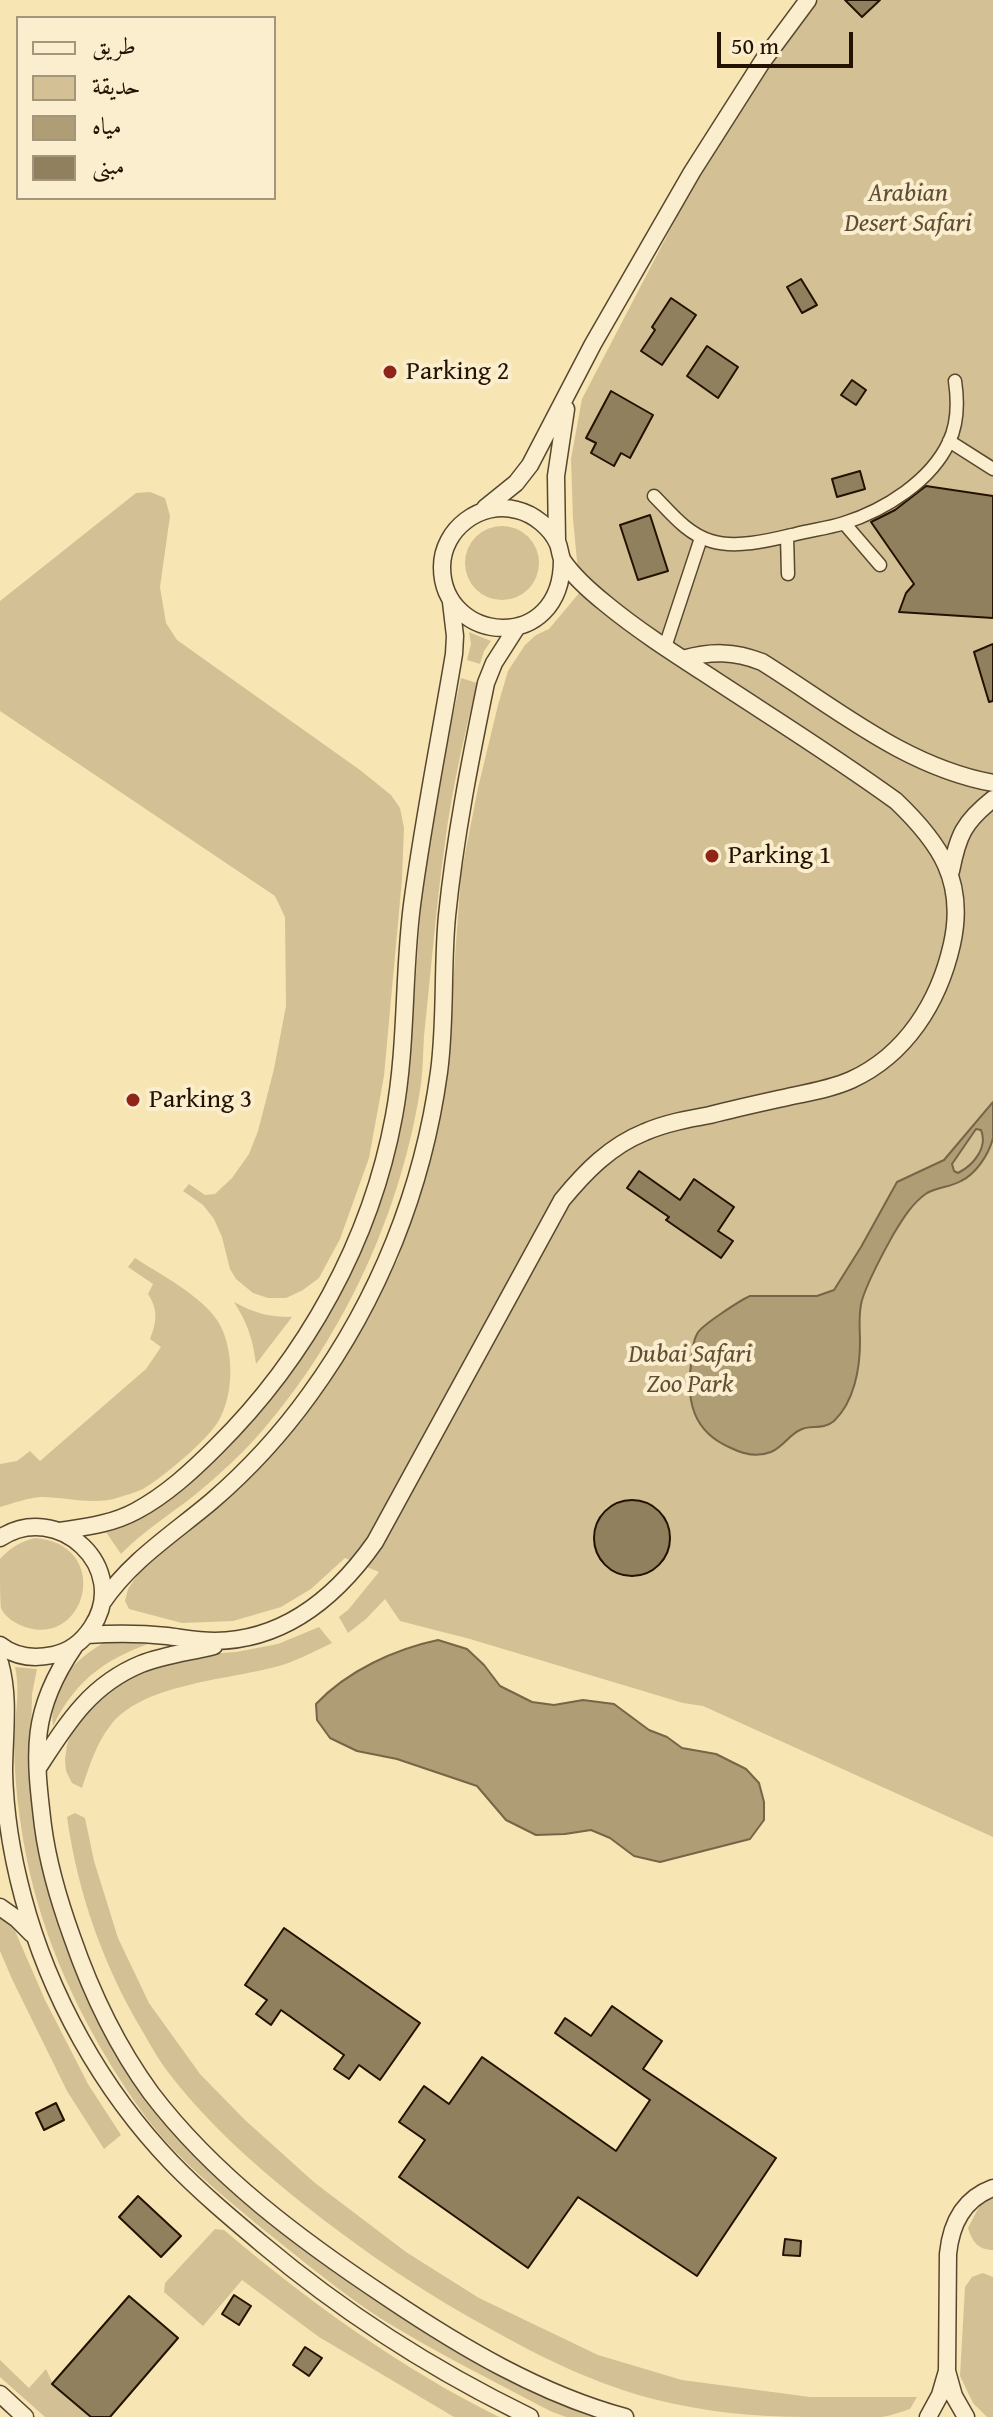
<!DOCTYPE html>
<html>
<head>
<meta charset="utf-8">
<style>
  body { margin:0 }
  #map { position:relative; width:993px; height:2417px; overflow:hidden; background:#f7e5b3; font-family:"Gentium Book Plus",Amiri,serif }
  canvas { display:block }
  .legend { position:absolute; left:16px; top:16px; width:260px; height:184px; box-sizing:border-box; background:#faeece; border:2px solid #a4967c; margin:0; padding:10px 14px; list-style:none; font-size:24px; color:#231201 }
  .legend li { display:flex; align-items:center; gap:16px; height:40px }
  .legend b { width:40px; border:2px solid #a4967c }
  .scale { position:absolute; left:717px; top:32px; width:136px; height:36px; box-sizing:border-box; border:4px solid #231201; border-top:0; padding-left:10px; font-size:24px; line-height:28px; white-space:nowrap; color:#231201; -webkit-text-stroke:6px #faeece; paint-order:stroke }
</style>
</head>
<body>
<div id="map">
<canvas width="993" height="2417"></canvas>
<ul class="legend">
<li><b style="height:10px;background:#faeece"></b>طريق</li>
<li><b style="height:22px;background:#d3c195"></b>حديقة</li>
<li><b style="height:22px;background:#af9d76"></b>مياه</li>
<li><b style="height:22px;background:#91805e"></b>مبنى</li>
</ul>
<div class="scale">50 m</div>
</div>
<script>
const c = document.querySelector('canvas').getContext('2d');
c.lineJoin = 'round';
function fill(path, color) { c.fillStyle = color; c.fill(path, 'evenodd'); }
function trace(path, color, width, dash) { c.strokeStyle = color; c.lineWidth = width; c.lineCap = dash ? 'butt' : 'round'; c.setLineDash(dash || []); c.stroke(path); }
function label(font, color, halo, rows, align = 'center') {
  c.font = font + ' "Gentium Book Plus",serif'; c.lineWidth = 8; c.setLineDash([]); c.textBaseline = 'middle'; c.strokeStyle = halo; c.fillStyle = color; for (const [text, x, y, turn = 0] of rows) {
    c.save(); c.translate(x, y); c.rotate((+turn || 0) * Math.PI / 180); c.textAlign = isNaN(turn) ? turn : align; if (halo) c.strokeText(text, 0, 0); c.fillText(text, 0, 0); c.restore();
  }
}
fill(new Path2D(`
  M 818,0 L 993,0 L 993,1837 L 703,1706 L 683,1703 L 470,1639 L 400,1621 L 385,1599 L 366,1619 L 348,1633 L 339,1617 L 348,1610 L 379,1572 L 345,1558 L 311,1589 L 281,1607 L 233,1621 L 182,1623 L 129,1609 L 125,1601 L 128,1589 L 140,1571 L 154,1556 L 224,1502 L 263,1464 L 290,1433 L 378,1297 L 398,1259 L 432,1156 L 448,1054 L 461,874 L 478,788 L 498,705 L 508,671 L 525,645 L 536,635 L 549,629 L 580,592 L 573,519 L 571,459 L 582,399 L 736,103 Z
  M 150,492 L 165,498 L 170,516 L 160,587 L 166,623 L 177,640 L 360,770 L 391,795 L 400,808 L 404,828 L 402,879 L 384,1076 L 369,1158 L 340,1239 L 319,1278 L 303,1290 L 286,1298 L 268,1298 L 253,1293 L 236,1279 L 230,1269 L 222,1237 L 214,1219 L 203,1205 L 183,1191 L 189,1184 L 205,1195 L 215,1194 L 232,1178 L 249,1154 L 258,1131 L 274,1069 L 286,1006 L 285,917 L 275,896 L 0,711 L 0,601 L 136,493 Z
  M465 563a37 37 0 1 1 74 0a37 37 0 1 1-74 0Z
  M 469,632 L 491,641 L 484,651 L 480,664 L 467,660 L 471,644 Z
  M 461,678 L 477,683 C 464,737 452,789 445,843 C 436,907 431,972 424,1036 C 423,1052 423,1068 421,1084 C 402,1210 345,1335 262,1431 C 242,1454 219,1475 196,1494 C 171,1514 143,1531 121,1554 L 106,1532 L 132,1522 L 209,1461 L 346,1273 L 410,1057 L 423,878 L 435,798 Z
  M 135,1258 C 161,1275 206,1298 220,1325 C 234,1351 234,1394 219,1420 C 209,1439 162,1478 143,1489 C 136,1492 127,1495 120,1497 C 93,1506 68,1497 41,1497 C 27,1498 14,1503 0,1507 L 0,1464 L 17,1461 L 30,1451 L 40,1461 L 146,1369 L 161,1347 L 150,1339 C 157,1322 158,1309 148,1294 L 153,1284 L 128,1267 Z
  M 234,1302 C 254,1313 269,1317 292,1317 L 256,1364 C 253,1339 247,1322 234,1302 Z
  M 35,1538 C 113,1544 87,1648 25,1627 C 17,1624 5,1618 1,1608 C 0,1598 0,1572 0,1559 C 11,1547 20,1542 35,1538 Z
  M 319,1627 L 332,1643 C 313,1652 295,1662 275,1667 C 227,1680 141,1684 110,1726 C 96,1744 89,1767 82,1788 L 72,1783 L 66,1771 L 65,1760 L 67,1745 L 75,1722 L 92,1696 L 163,1657 L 236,1652 L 278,1644 Z
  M 108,1640 L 160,1640 C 110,1656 77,1677 53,1726 C 48,1684 75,1659 108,1640 Z
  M 15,1667 L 37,1669 L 32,1694 L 30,1778 L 36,1829 L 46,1884 L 60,1932 L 86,1990 L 181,2132 L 392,2304 L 616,2417 L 566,2417 L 550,2411 C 493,2381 435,2352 380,2318 C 340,2292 302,2260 264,2230 C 222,2195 174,2157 142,2112 C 95,2046 55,1969 34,1890 C 22,1843 15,1794 14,1746 C 14,1720 21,1692 15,1667 Z
  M 75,1813 L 85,1818 L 94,1861 L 118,1938 L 149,2003 L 200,2074 L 245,2120 L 315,2183 L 406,2252 L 479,2298 L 598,2355 L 682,2380 L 810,2397 L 917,2397 L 910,2409 C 900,2412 891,2416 881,2417 C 857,2417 832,2417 808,2417 C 755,2417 705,2412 653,2399 C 599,2385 546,2360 498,2333 C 428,2296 364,2252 302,2203 C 252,2163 203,2119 165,2068 C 157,2057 150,2044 143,2032 C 103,1965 78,1894 67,1817 Z
  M 0,1909 L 9,1917 L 45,2000 L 88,2084 L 121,2135 L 104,2149 L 67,2091 L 12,1979 L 0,1951 Z
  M 993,2193 L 993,2250 C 978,2250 972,2241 968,2228 L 980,2205 Z
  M 215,2229 L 224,2230 C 308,2301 400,2368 499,2417 L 454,2417 L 319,2337 L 242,2280 L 203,2326 L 164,2292 L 165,2283 Z
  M 983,2273 L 993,2277 L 993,2417 L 987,2417 L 973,2403 L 960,2376 L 965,2287 L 972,2277 Z
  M 0,2360 L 29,2388 L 46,2369 L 53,2384 L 91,2417 L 45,2417 L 0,2377 Z`), '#d3c195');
const water = new Path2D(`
  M 993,1102 C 993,1113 993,1127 993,1138 C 989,1154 976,1174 961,1181 C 951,1187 938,1187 927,1193 C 912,1203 902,1220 893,1235 C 882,1255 869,1278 862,1300 C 858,1314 860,1329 860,1342 C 860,1369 854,1402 834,1421 C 822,1431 811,1424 800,1430 C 789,1435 783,1447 771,1452 C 758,1457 743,1454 731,1448 C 693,1432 686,1401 691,1364 C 692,1354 692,1343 697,1334 C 700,1326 741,1300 750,1296 L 817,1296 L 834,1290 L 861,1247 L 897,1182 L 944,1160 ZM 976,1129 L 981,1130 C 988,1147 974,1165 958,1173 L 954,1171 L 952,1164 Z
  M 438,1640 L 467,1649 L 484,1665 L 500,1686 L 532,1702 L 554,1705 L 583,1700 L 614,1704 L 649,1730 L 667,1737 L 682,1748 L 716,1754 L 746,1769 L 759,1783 L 764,1802 L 764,1820 L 750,1839 L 660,1862 L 634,1856 L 610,1838 L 591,1830 L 565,1834 L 536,1835 L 506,1820 L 477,1786 L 397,1759 L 357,1751 L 330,1738 L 317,1720 L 316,1704 C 347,1671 395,1649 438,1640 Z`);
fill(water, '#af9d76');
trace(water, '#776547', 2);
const building = new Path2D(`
  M 845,0 L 880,0 L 862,17 Z
  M 801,279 L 817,305 L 802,313 L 787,287 Z
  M 671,298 L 696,315 L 662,365 L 641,351 L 655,330 L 652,327 Z
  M 707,346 L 738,367 L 718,398 L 687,376 Z
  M 852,380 L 866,390 L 856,405 L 841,395 Z
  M 611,391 L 653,415 L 630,458 L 621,453 L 614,466 L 591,453 L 596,443 L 586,438 Z
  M 860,471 L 865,489 L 837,497 L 832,479 Z
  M 926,486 L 993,496 L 993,618 L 899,612 L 906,593 L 914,584 L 871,522 L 895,510 Z
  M 650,515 L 668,571 L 638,580 L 620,525 Z
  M 993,644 L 993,701 L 989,702 L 974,652 Z
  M 639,1171 L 680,1200 L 694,1179 L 734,1207 L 718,1231 L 733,1241 L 721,1258 L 666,1220 L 669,1217 L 627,1188 Z
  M594 1538a38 38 0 1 1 76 0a38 38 0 1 1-76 0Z
  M 284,1928 L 420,2023 L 380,2080 L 359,2065 L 349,2079 L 334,2069 L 344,2055 L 281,2010 L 271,2025 L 256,2014 L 267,2000 L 245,1985 Z
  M 612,2006 L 662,2041 L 643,2069 L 776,2158 L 697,2276 L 578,2197 L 528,2268 L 399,2177 L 425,2140 L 399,2122 L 424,2086 L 449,2104 L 482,2057 L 616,2151 L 650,2100 L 555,2033 L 565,2018 L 591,2036 Z
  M 56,2103 L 64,2120 L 44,2130 L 36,2113 Z
  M 138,2196 L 181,2236 L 161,2257 L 119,2217 Z
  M 785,2239 L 801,2241 L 800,2256 L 783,2255 Z
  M 234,2295 L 251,2306 L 239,2325 L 222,2314 Z
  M 129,2296 L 178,2338 L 110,2417 L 91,2417 L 52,2384 Z
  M 305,2347 L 322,2358 L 309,2376 L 293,2365 Z`);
fill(building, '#91805e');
trace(building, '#231201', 2);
const pedestrian = new Path2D(`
  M 949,441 L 993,469
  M 654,496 C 671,513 687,534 711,541 C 737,549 771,540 796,534 C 812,530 829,528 844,523 C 885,510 931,481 949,442 C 958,423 958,401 955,381
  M 844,523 L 880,565
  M 787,536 L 788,574
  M 665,647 L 701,538`);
const minor = new Path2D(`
  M 485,508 L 516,483 L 530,465 L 593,344 L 692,172 L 762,62 L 808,0
  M 557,541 L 556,476 L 566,409
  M 683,659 C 711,651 734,651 762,662 C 836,708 905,767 993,783
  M 951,871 C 958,835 964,822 993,799
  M 60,1531 C 86,1527 112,1524 136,1511 C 166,1495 192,1471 216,1447 C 306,1358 371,1241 394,1116 C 407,1046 403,975 412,905 C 423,821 440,738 454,654 L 455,636 L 451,602
  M 0,1538 C 58,1500 131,1568 92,1627 C 83,1641 69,1652 53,1655 C 34,1659 15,1657 0,1645
  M 102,1603 C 131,1560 173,1534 212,1501 C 248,1470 282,1433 310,1394 C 379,1299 423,1189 439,1072 C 446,1020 442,968 447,916 C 455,837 470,761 486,683 L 494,663 L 517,627
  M 87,1635 C 114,1633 140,1633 167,1636 C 183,1638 199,1641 215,1641 C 285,1640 337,1596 375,1542 L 562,1200 C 585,1172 610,1146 645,1132 C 666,1123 688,1119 710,1115 C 737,1108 765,1102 792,1096 C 812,1092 833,1088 851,1080 C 906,1055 939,1002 952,944 C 966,881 940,843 896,801 C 837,758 776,720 715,680 C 678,656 640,632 606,604 C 591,592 574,577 563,561 C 560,556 560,549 558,544 C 551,528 534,514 517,510 C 481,500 442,529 442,567 C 442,644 563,655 562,559
  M 74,1647 C 30,1711 34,1752 43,1826 C 48,1864 59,1901 72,1937 C 91,1992 116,2045 151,2093 C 214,2176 302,2241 388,2298 C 461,2347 540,2394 625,2417
  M 0,1663 C 10,1698 4,1736 4,1772 C 5,1814 12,1856 23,1897 C 49,1995 102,2090 172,2163 C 200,2192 231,2218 262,2244 C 344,2313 433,2370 530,2417
  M 38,1768 C 67,1723 90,1685 141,1664 C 164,1655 190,1652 214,1646
  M 0,1907 L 17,1919 L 32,1934
  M 947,2371 L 954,2396 L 966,2417
  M 0,2394 L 25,2417
  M 928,2417 L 940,2395 L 947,2371 L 948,2254 C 951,2224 963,2199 993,2188`);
trace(pedestrian, '#58472e', 15);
trace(minor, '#58472e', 19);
trace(pedestrian, '#faeece', 12);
trace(minor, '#faeece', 16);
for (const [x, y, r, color] of [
  [390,372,8,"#8f2418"],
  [712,856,8,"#8f2418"],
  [133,1100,8,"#8f2418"]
]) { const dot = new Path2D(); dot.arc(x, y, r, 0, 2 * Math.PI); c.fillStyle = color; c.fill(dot); trace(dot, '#faeece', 3); }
label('italic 26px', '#614f35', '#faeece', [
  ["Arabian",908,194],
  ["Desert Safari",908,224],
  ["Dubai Safari",690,1355],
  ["Zoo Park",690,1385]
]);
label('26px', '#231201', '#faeece', [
  ["Parking 2",406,372],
  ["Parking 1",728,856],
  ["Parking 3",149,1100]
], 'left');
</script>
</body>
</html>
